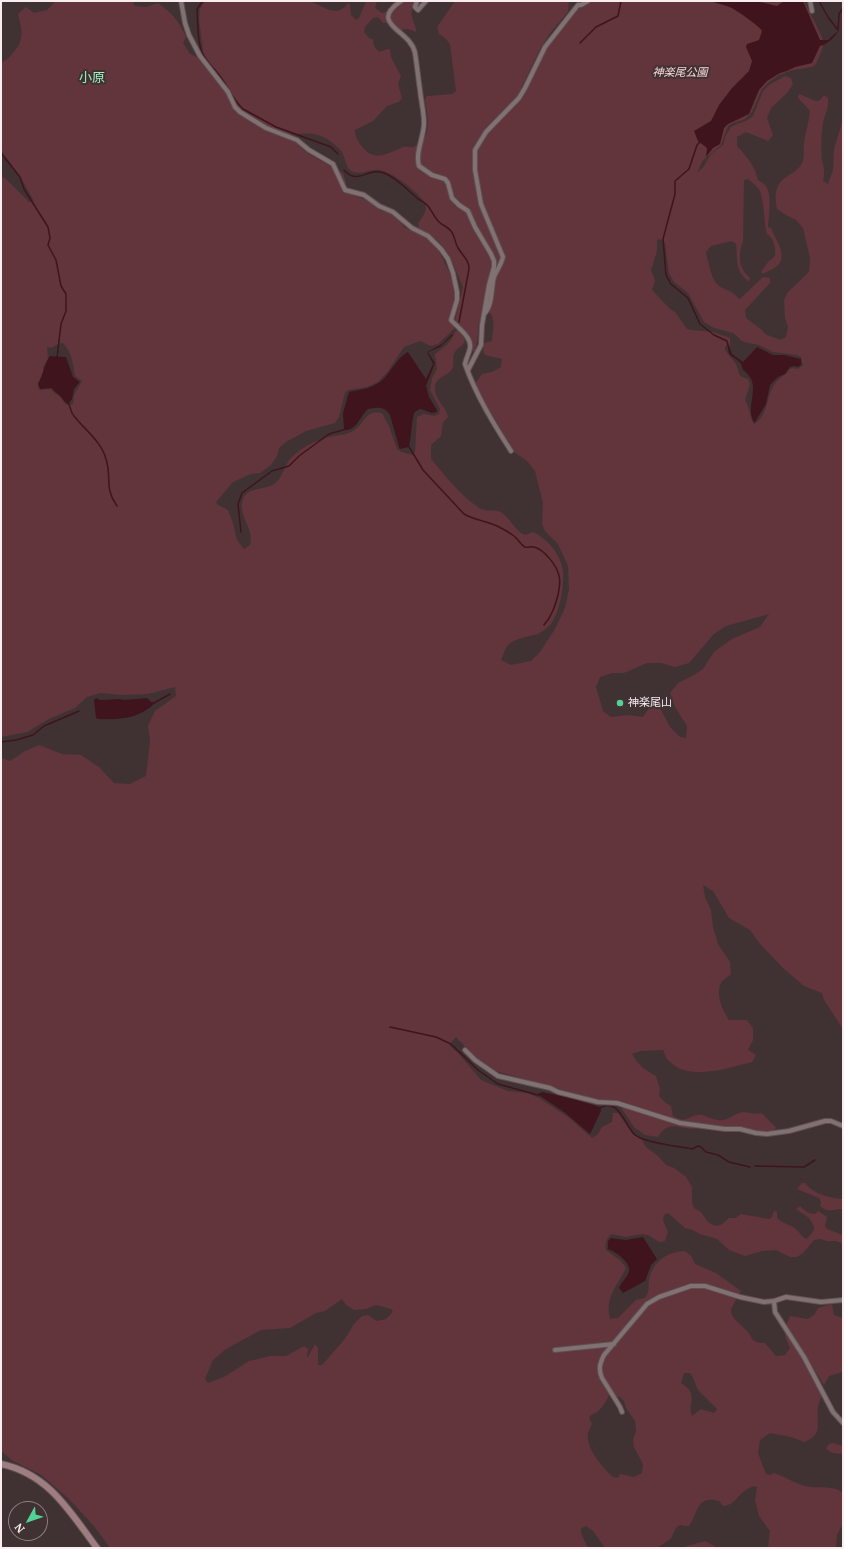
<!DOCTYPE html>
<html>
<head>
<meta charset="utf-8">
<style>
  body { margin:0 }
  #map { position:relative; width:844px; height:1549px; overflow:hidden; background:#403233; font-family:"PT Serif",serif }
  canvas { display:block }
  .frame { position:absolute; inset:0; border:2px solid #f8eeef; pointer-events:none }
  .north { position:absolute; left:8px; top:1501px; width:40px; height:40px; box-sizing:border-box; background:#403233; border:1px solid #8a7d7e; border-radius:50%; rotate:230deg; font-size:11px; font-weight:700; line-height:16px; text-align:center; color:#f8eeef }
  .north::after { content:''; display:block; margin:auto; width:14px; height:18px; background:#51d397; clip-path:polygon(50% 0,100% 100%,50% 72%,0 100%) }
</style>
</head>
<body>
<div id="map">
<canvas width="844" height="1549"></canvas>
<div class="frame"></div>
<div class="north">N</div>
</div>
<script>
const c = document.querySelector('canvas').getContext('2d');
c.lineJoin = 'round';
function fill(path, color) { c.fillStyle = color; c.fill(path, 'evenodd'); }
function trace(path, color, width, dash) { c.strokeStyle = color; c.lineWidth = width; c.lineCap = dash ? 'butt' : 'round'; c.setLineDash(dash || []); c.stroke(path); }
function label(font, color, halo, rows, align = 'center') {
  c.font = font + ' "PT Serif","Noto Sans JP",serif'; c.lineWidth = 4; c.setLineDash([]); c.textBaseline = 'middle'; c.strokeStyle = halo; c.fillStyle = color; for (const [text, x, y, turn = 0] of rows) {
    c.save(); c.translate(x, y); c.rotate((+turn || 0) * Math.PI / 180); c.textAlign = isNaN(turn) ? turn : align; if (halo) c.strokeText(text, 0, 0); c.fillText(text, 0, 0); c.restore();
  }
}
fill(new Path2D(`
  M 56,1 L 132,1 L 135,6 L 146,7 L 158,3 C 172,13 179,21 186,37 L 183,43 L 190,54 L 199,58 L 203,50 L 199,19 L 200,9 L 205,1 L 310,1 L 329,10 L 338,11 L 345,7 L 348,3 L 350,5 L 351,15 L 356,20 L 359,18 L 366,1 L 377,1 L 375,8 L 382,13 L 386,12 L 396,1 L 415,1 L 411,14 L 416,29 L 416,32 L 408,29 L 400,30 L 391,23 L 383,23 L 378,17 L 373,18 L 365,27 L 364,32 L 370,39 L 373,39 L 374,46 L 379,52 L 388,49 L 390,50 L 391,57 L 401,76 L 398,84 L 402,98 L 399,102 L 387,106 L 373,121 L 355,130 C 355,136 357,139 360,144 C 372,162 385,155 401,148 C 405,145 411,149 415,146 C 434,138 427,115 425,99 L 427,96 L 452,94 L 456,91 L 450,44 L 445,38 L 439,34 L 437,27 L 455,1 L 569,1 L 568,12 L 551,32 L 540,49 L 518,95 L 521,99 C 531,86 534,69 542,55 C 552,38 566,19 581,7 L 581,2 L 577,1 L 804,1 L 822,37 L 823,47 L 816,64 L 812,67 L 793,70 L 779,75 L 769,82 L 762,89 L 752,112 L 745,119 L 733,123 L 728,126 L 721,145 L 703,160 L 697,173 L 704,166 L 711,154 L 723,145 L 726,135 L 731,127 L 737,124 L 746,121 L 753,116 L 763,91 L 769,85 L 785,76 L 791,78 L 793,84 L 787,93 L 771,108 L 767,118 L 773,135 L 768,141 L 746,132 L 737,137 L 737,146 C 747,157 755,166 758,180 C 760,182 764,183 766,186 C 772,194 769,217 768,227 L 771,228 C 775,238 787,254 779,264 C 776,268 768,271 763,274 L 761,272 L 768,262 L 775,256 C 776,249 774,238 767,234 C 763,220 765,198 758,188 C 755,184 751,182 748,179 L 744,180 L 743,241 C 738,256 738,267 750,278 L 749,282 C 734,269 738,262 736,244 L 732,241 L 711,246 L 706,252 C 708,260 711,279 718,285 C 725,291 731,289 739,299 L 742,297 L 763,277 L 770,278 L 770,283 L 745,310 L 746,318 L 762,330 L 765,334 L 780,340 L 786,337 L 788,327 L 785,318 L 784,300 L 788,292 L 809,272 L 810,258 L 803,228 L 796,220 L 786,215 L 777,209 C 775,197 774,186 785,178 C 791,173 798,171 802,163 C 805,158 803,148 804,142 C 806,131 809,121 810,111 C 806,105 801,103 798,97 L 799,94 L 816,101 L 820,100 L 824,95 L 828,98 C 829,110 825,112 823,123 C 821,134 821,148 822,160 C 824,168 825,173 823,181 L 828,184 L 833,170 L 834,149 L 843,120 L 843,1029 L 824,1000 L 822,993 L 804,986 L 783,968 L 760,944 L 750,930 L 729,918 L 713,891 L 703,885 L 705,897 L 711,910 L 713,927 L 718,944 L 730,962 L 731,974 C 728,977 722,980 721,983 C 715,994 723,1011 729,1020 L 747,1020 L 753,1028 L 753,1040 L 748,1050 L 756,1055 L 752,1062 C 727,1068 689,1082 669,1061 C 666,1059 665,1054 663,1050 L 641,1051 L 632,1054 C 638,1065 645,1070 656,1076 L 660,1089 L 659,1096 L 666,1103 L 671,1106 L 673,1116 C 688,1125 690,1113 702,1115 C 709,1117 715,1121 723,1120 C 730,1119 736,1113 743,1112 C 749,1112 752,1115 761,1113 C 767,1117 770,1123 776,1127 L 774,1131 L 738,1132 L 697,1128 C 682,1132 670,1117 658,1137 L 645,1135 L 634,1127 L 616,1100 L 595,1099 L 496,1071 L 474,1056 L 456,1037 L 449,1045 L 458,1053 L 481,1080 L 508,1091 L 527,1093 L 539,1098 L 568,1117 L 592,1138 L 598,1134 L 602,1127 L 612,1122 L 613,1113 L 618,1113 L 633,1134 L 642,1140 L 646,1147 L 658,1156 L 666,1165 L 674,1168 L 686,1177 L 692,1187 L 692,1203 L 694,1208 L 701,1212 L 708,1222 L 715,1226 L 721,1225 L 729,1218 L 736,1218 L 741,1214 L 769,1219 L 772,1217 L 774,1211 L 777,1212 L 777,1218 C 782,1224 791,1224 797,1230 C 801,1234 801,1237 807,1239 L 814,1230 L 814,1226 L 809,1218 L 796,1209 L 800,1206 C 805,1211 808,1214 815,1214 L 818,1211 L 827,1217 L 825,1226 L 827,1229 L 843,1235 L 843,1244 L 836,1241 L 827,1241 L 820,1239 L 814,1240 L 803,1253 L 797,1257 L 790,1257 L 776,1250 L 762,1251 L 745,1256 L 729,1250 L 717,1239 L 700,1234 L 693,1230 L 685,1228 L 668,1213 L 664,1215 L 663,1220 L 668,1232 L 665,1241 L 659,1242 L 648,1235 L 642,1234 L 625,1237 L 612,1234 C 606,1238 605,1243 606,1250 L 621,1261 L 626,1268 C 617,1287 605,1296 610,1319 L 618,1318 L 636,1300 L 645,1298 C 650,1291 648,1288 649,1280 C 653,1261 667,1252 685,1251 L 691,1256 L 695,1264 L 716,1273 L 741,1291 C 739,1295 731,1308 731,1310 C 730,1318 743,1326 748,1332 C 750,1334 751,1338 753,1340 C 757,1343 761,1343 765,1343 L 776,1356 L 785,1355 L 790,1348 L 785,1336 L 786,1331 L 818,1386 L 822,1396 C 820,1400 818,1404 818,1408 C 816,1425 824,1434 804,1442 L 791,1437 L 770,1433 L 760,1440 L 758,1453 L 766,1474 L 770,1475 L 774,1473 C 787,1477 796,1485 810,1487 C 820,1488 834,1485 843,1493 L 843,1523 L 837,1535 L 836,1548 L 768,1548 L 770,1531 L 759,1516 L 755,1500 L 757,1487 L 753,1486 C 749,1488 745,1490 742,1493 C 735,1500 733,1505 723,1506 L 719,1501 C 696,1495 699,1512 689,1526 L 684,1526 L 680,1525 C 674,1529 674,1533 671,1538 C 667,1543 662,1543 658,1548 L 605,1548 L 593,1531 L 586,1526 L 581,1528 L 581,1533 L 588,1548 L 110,1548 L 94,1526 L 68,1498 L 40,1474 L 13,1461 L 1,1451 L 1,758 L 10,761 L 25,751 L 39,745 L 62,754 L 81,755 L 99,767 L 114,783 L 130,784 L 146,776 L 150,741 L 148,726 L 155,711 L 176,696 L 175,687 L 148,694 L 124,695 L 100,693 L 87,697 L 75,708 L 49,719 L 27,732 L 1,737 L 1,176 L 7,180 L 29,202 L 34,201 L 22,180 L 1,150 L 1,62 C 7,61 9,57 13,53 C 25,40 22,30 18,14 L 26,7 L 34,13 L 47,10 ZM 286,129 L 293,134 C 310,133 321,132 335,145 C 339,148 343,152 344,157 C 346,163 347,169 353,172 C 361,175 372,168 380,170 C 391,171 425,196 426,207 C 426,213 421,219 418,223 L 419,228 L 439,242 L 449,255 L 455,268 L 463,287 L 455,320 C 464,332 472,333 472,350 L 474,352 C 481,338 475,317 486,309 C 497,317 493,329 492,341 L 484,343 L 483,350 L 485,355 L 502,359 L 501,367 L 492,372 L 482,374 L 475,384 L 487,408 L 495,419 L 514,452 L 527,461 L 535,471 L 543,503 L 542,524 L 545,531 L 558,544 L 568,566 L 569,589 L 565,608 L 555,629 L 540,652 L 531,661 L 511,665 L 501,660 C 503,656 504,652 506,648 C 512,638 528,637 538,634 C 542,632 547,628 550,625 C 560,614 566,579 562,566 C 558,551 546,538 533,532 L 525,535 C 515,531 511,519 501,512 C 496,509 487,512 481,509 C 462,498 445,475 431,459 L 431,445 L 441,436 L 443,422 L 448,417 C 446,406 433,398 435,386 C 437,376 447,377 452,369 C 455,364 452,359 454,354 C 459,343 473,346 458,330 L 455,332 C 452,342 443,348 435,354 L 437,369 L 432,378 L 430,390 L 440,409 L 439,414 L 434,416 L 424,414 L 417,417 L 415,452 L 412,455 C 407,453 401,453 397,449 L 389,426 L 382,413 C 363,409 365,426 351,432 C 346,435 339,435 333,436 C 317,440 303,446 291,458 C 284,465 283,478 274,484 C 265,490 247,487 243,499 C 237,515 255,529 250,545 L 244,549 L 237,540 L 233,523 L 228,510 L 218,505 L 216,502 L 233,482 L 251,474 L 260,473 L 271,465 L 277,456 L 279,448 L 286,442 L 306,431 L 335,423 L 339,417 L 345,393 L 348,390 L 367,387 L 378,382 L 388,371 L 404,347 L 420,341 L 431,346 L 438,344 L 454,329 L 453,325 L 449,320 L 456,298 L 453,280 L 438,249 L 429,239 L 404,227 L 398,218 L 391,213 L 382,211 L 364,199 L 345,192 L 344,190 L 346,183 L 343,173 L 309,154 L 292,139 L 292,135 ZM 660,239 L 665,243 L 669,273 L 674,282 L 688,293 L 704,322 L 714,328 L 733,333 L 742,341 L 748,343 L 759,345 L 773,352 L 797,355 L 801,357 L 803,365 L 798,369 L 793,368 L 790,369 C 785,376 778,378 774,385 C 766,397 768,416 754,424 C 749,416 750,408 745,400 L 750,384 L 748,379 L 740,376 L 736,364 L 725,350 L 725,346 L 730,346 L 730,338 L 713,332 L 692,330 L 687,329 L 675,312 L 669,308 L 652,290 L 655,281 L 651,270 L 657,251 L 657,240 ZM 63,343 C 72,353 73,363 75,376 L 82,381 L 74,395 L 73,404 L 67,405 C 64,403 63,401 61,398 C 58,394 54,394 51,389 L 41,390 L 39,389 L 38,383 L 43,374 L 43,367 L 48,359 L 47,347 L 51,348 L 58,344 ZM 769,614 L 760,627 L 732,639 L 714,652 L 703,669 L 694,675 L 678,683 L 670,693 L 675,707 L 687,726 L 686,738 L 680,737 L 670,727 L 661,710 L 652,704 L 643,717 L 627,715 L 611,717 L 603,711 L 596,687 L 600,677 L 612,673 L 624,673 L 647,663 L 661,663 L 675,667 L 689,663 L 714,634 L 726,626 ZM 342,1299 L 346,1305 L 354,1310 L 366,1309 L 376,1305 L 391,1309 L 393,1312 L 386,1319 L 377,1321 L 368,1315 L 362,1316 L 354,1324 L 344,1340 L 322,1365 L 318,1365 L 318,1348 L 315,1344 L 308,1357 L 307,1357 L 308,1349 L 304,1346 L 286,1356 L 271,1356 L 249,1361 L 224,1377 L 208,1383 L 205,1379 L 213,1360 L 226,1349 L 261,1330 L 290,1328 L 316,1313 L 325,1311 ZM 684,1373 L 690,1373 L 693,1378 L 698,1390 L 717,1409 L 714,1413 L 701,1409 L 692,1416 C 687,1401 700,1395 681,1383 ZM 613,1394 L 615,1396 L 620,1397 L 624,1401 L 626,1408 L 635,1421 L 636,1431 L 633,1440 L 634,1447 L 643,1464 L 642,1473 L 634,1477 L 620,1474 L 618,1478 L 613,1477 C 603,1468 585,1448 588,1433 C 589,1430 591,1426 592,1424 L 589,1418 L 591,1415 C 600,1412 605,1404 609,1395 Z
  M 802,1183 L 805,1183 C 813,1194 830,1198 843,1199 L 843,1209 C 834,1208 828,1214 820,1206 L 821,1202 L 819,1198 L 797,1189 Z
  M 832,1304 L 834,1315 L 843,1318 L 843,1372 L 829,1376 L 824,1385 L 786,1326 L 790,1316 L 808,1319 L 814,1315 L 818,1308 Z
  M 833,1443 L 843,1446 L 843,1454 C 836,1453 830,1454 826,1448 L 829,1444 Z
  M 705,1541 L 714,1546 L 715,1548 L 680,1548 Z`), '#62343c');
fill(new Path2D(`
  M 711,1 L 756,1 L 777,6 L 784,1 L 803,1 L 820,40 L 828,40 L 839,30 C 835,37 828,44 820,46 L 812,63 L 795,67 L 787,71 L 780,73 L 767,81 L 759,90 L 749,114 L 728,124 L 724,128 L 720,144 L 713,148 L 706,157 L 707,148 L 698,141 L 694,131 L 711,121 L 719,105 L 732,88 L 749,71 L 752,61 L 746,47 L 747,44 L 759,40 L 762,31 C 761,27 737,11 732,8 C 725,5 718,4 711,1 Z
  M 452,334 L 453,335 L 440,347 L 428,352 L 435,363 L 426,386 L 429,397 L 437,410 L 437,412 L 432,413 L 421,409 C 420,409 416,411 415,412 C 412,415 411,440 409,447 L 400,449 L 399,447 L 390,415 C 385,406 376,407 368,409 C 360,416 357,431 344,430 L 343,413 L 349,392 C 369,388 380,387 392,368 C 397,362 401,355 408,352 L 426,379 L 433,364 L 427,352 L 442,344 Z
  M 728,343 L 732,354 L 743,362 L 757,347 L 773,355 L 784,355 L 801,359 L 801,365 L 798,367 L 794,366 L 790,367 L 785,374 L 778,377 L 770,385 L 766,404 L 755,422 L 754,423 C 753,420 751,416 751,413 C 750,397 760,382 743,370 C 742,368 742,366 741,364 C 734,354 727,360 728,343 Z
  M 50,356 L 66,357 L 73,377 L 80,382 L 74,389 L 72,399 L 68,404 C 64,402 64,400 61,397 C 58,393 55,393 52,388 L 40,389 L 38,384 C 43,375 45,362 50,356 Z
  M 96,698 L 101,700 L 118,699 L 125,700 L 147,698 L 151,702 L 155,703 C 139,719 119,720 98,719 L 96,718 L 94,700 Z
  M 542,1092 L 567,1097 L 600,1107 L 601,1111 L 590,1134 L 564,1112 L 537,1094 Z
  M 643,1237 L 657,1259 L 651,1265 L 645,1281 L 623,1293 L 619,1288 C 621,1282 626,1279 628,1274 C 634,1264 616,1252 608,1249 L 608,1241 L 611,1238 L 626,1240 Z`), '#3f141d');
trace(new Path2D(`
  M 203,1 L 197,9 C 198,21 197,42 202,52 C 206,62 216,70 222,79 C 229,89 234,101 243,109 L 276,127 L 331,147 L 338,154
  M 819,1 L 828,17 L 837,29
  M 838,30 L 839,14 L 843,8
  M 580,43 L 596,27 L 618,16 L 621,1
  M 700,142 L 697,145 L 689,169 L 675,181 L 675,194 L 663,239 L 666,275 L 671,284 L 688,298 L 700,324 L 714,335 L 727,341 L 728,346
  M 1,153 L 20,177 L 24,189 L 48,227 L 50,238 L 48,245 L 56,260 L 61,286 L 66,294 L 66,311 L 61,324 L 57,358
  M 344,170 C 358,186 367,167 384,173 C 397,178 405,188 416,197 C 420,201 425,202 428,206 C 432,211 434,217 439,222 C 442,225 448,227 451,231 C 455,236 455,243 458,248 C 463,256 469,260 469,269 L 459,322
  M 68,402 C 71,407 70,412 74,416 C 85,430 101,441 106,459 C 112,478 104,488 117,506
  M 408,445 L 423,470 L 464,514 C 476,521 489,521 501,528 C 505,530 510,533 514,536 C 518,539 521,545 525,547 C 528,548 531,546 534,547 C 545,550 557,566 559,576 C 561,582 559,589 558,595 C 555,606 552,616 544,625
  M 241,532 L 238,504 L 242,493 L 272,471 L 289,466 L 299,456 L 329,434 L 346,429
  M 154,703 L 170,694
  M 1,742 L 16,740 L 33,735 L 44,726 L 79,711
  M 390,1027 L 436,1037 L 451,1044 L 478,1070 L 498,1084 L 538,1095
  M 600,1108 C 619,1097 625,1126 635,1135 C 646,1143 677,1146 692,1149 L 698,1146 L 701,1147 L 706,1152 L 718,1155 L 729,1162 L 750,1167
  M 755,1166 L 804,1167 L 815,1160`), '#3f141d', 1.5);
const street = new Path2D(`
  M 181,1 L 185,23 L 189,35 L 200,56 L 228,92 L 235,107 L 240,112 L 266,128 L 297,140 L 309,150 L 333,164 L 345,190 L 364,195 L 379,206 L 393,212 L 412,228 L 428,236 L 441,249 L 448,259 L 453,273 L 457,292 L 457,300 L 451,320 C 458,328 472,337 470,348 C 469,354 466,358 465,364 C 476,395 493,423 511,451
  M 401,1 C 367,24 411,30 415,53 C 417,65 418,77 420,90 C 421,101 424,112 424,123 C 424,137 415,152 419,166 L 432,175 L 445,179 L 448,183 L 452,198 L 459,205 L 468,211 L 475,227 L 491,254 L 494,261 L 494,267 L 489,285 L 482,325 L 481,345 L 468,370
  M 417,1 L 415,7 L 418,10 L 426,1
  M 810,1 L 812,11
  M 484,314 C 493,305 491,288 494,277 C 497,270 501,265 503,257 L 481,204 L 475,170 L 475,150 L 486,132 L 519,98 L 525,88 L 545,47 L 578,5 L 581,5 L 588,1
  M 465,1050 L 475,1060 L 498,1076 L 550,1088 L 558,1092 L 598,1102 L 617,1103 L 680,1123 L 725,1129 L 740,1129 L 756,1133 L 767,1134 L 789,1131 L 825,1121 L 831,1121 L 843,1126
  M 774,1301 L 775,1312 L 804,1357 L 833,1412 L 843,1423
  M 555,1350 L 614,1344
  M 622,1412 L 620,1407 L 602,1378 C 598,1369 600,1363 604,1355 L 647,1304 L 659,1297 L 691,1286 L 705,1286 L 740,1297 L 764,1302 L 774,1301 L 786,1297 L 821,1302 L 843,1300`);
const secondary = new Path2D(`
  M 1,1464 C 49,1474 70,1512 97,1548`);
trace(street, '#5d5152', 6);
trace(secondary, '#5d5152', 8);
trace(street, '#817173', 4);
trace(secondary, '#9f7c80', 6);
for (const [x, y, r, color] of [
  [620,703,4,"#51d397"]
]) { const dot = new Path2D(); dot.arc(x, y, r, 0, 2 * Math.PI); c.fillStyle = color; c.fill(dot); trace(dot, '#403233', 1.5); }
label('italic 11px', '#f9d6da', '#403233', [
  ["神楽尾公園",680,73]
]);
label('11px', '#f8eeef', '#403233', [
  ["神楽尾山",628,703]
], 'left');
label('13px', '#9eefc4', '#403233', [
  ["小原",92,78]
]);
</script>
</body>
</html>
